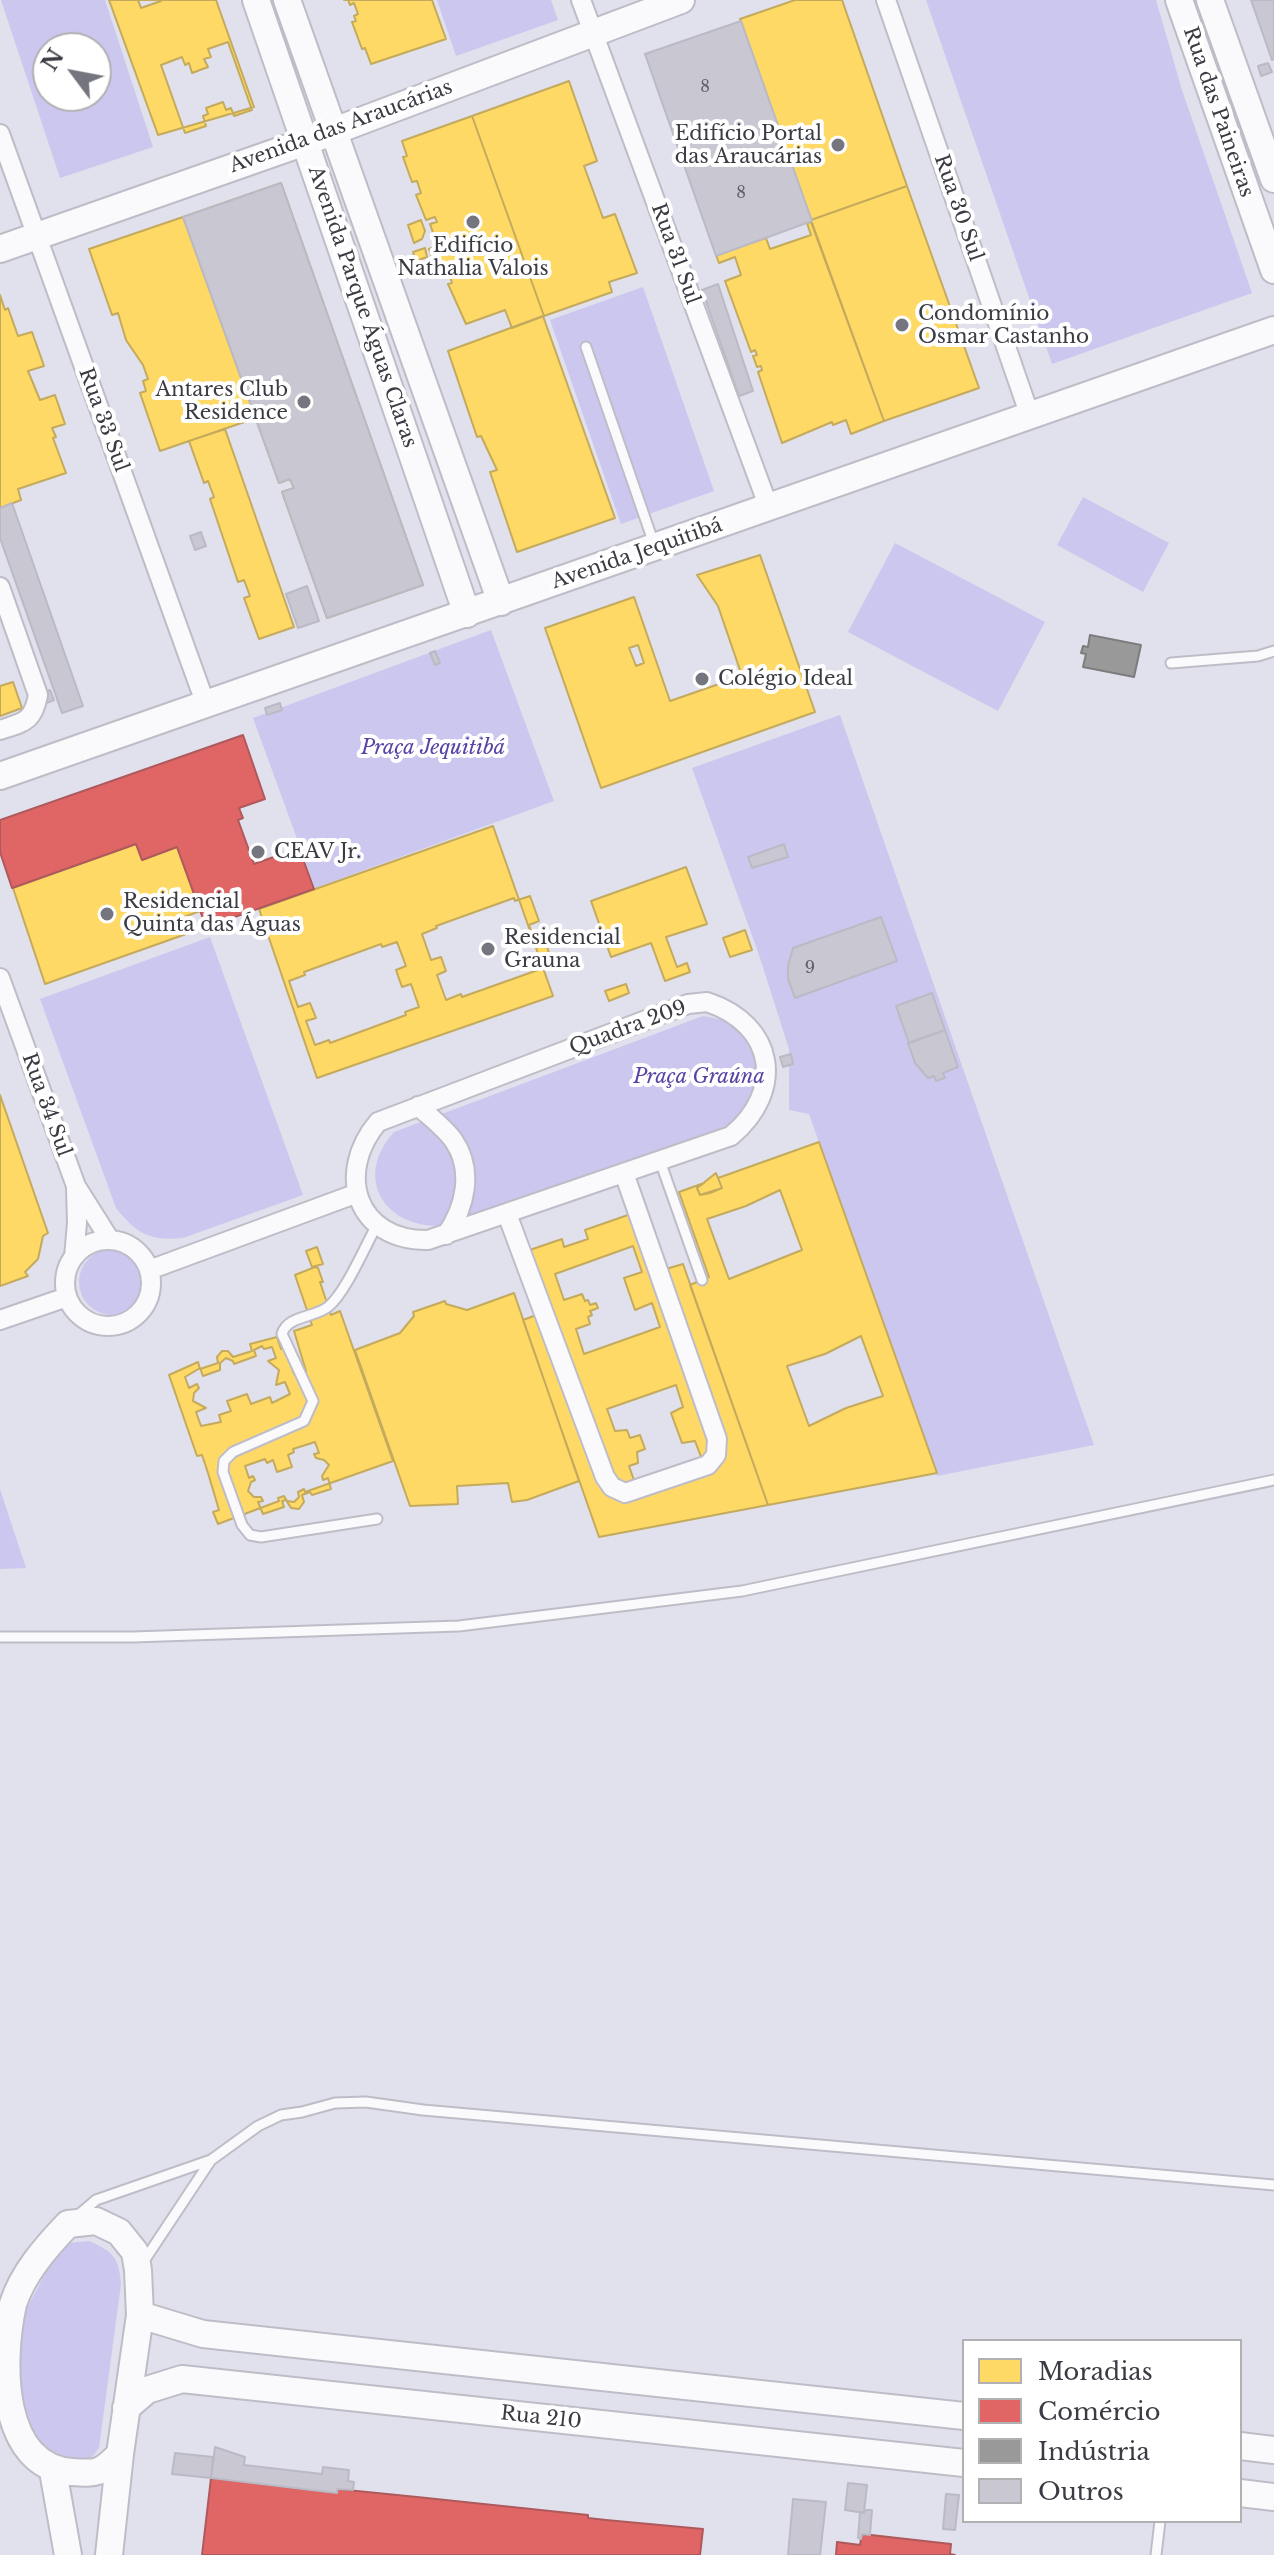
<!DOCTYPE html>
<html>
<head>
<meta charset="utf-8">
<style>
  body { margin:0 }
  #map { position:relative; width:1274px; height:2555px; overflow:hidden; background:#e1e0ed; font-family:"Libre Baskerville",serif }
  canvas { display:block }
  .legend { position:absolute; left:962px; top:2339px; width:280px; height:184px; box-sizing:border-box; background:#fff; border:2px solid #b1b1b4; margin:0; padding:10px 14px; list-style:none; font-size:24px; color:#3b3b44 }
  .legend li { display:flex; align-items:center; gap:16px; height:40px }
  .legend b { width:40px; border:2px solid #b1b1b4 }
  .north { position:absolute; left:32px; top:32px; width:80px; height:80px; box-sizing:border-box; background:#fff; border:2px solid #b1b1b4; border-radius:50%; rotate:302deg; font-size:22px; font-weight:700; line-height:32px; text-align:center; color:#3b3b44 }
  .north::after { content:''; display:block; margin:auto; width:28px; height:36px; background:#75757f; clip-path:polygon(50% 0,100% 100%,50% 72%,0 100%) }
</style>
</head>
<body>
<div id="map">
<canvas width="1274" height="2555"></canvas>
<ul class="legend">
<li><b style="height:22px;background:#ffd966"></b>Moradias</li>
<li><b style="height:22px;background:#e06666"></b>Comércio</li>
<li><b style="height:22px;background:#999"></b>Indústria</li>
<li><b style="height:22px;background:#c8c7d2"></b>Outros</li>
</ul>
<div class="north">N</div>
</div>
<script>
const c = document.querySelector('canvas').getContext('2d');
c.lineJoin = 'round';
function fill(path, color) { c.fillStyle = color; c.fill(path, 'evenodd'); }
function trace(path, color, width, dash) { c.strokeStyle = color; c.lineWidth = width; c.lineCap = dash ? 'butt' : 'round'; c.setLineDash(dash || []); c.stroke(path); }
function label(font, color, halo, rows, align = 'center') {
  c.font = font + ' "Libre Baskerville",serif'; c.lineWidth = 8; c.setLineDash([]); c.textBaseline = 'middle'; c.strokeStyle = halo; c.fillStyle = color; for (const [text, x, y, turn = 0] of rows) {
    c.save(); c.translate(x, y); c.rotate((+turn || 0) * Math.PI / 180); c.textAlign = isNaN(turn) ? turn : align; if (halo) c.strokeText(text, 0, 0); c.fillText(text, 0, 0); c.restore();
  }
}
fill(new Path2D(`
  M 1,0 L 105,0 L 153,147 L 60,178 ZM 48,48 L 96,48 L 96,96 L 48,96 Z
  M 437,0 L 551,0 L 558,20 L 456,56 Z
  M 926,0 L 1156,0 L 1182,90 L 1252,293 L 1052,364 Z
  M 643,287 L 714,491 L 621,524 L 550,320 Z
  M 1083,497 L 1169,543 L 1143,592 L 1057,545 Z
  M 895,543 L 1045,622 L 998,711 L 848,632 Z
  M 491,630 L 554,801 L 315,888 L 253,718 Z
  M 840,715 L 1094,1445 L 937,1476 L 809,1114 L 789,1110 L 789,1049 L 759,955 L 692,768 Z
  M 210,937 L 303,1195 L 183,1238 C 149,1241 137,1234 116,1208 L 40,999 Z
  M 703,1016 C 738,1020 754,1038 757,1073 C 757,1078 759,1086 758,1091 C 757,1101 744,1114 738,1123 L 439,1226 C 382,1226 354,1176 394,1132 Z
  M79 1282a33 33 0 1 1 66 0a33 33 0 1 1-66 0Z
  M 0,1489 L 26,1568 L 0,1569 Z
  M 89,2241 C 114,2252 119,2258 121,2284 L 99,2448 L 90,2460 L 55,2462 L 24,2422 L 13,2353 L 26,2310 L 47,2270 L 68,2243 Z`), '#cbc7ef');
const homes = new Path2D(`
  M 109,0 L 216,0 L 254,107 L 158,135 Z
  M 138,0 L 160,0 L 161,1 L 141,8 Z
  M 344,0 L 432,0 L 446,39 L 371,64 L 365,48 L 362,49 L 352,22 L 356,21 L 354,16 L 358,14 L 354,3 L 350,5 L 348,0 Z
  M 795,0 L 842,0 L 907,186 L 811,220 L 740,19 Z
  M 228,42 L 252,110 L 234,116 L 231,108 L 226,110 L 223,102 L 206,108 L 208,114 L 203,116 L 206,126 L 185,133 L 161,65 L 182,57 L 185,65 L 189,63 L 192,73 L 208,67 L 204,59 L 211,57 L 208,49 Z
  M 723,43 L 748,110 L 687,132 L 662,65 Z
  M 569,81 L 597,161 L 584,166 L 603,218 L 615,214 L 637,273 L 609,282 L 612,292 L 544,316 L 472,116 Z
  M 472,116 L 544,316 L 512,328 L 505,310 L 466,324 L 448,284 L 452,283 L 448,270 L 444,272 L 441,264 L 435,266 L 429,249 L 444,243 L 443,238 L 436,241 L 430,224 L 437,222 L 435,217 L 426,220 L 416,195 L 421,193 L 417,181 L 412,182 L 403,157 L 407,156 L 402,141 Z
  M 759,149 L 782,215 L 722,236 L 700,170 Z
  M 281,183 L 423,585 L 327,618 L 282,492 L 294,488 L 290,479 L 279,483 L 183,217 ZM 379,493 L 404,570 L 332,595 L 307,517 Z
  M 907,186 L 979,388 L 884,421 L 811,220 Z
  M 183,217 L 256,418 L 160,451 L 140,393 L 146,391 L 143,381 L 148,379 L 143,365 L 126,340 L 118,313 L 112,315 L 89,249 Z
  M 421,220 L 425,231 L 422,239 L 414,243 L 408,225 Z
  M 811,222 L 884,421 L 851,434 L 846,420 L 833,425 L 832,422 L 782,443 L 758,372 L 762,370 L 761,366 L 757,367 L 753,356 L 757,355 L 755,350 L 751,352 L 725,281 L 741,275 L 735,257 L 719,263 L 716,255 L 766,238 L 770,249 L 811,235 L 807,223 Z
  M 425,248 L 427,257 L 416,261 L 413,252 Z
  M 0,295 L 5,310 L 8,308 L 18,336 L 32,332 L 44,366 L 28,371 L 40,400 L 55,395 L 65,424 L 52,428 L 56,437 L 53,438 L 66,473 L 18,489 L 21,500 L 0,508 Z
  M 543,316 L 615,518 L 517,552 L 490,472 L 497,470 L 481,436 L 477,437 L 448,351 Z
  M 225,429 L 294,627 L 259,639 L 244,598 L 250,596 L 244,580 L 238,582 L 210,499 L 214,497 L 208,481 L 204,483 L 189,441 Z
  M 760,555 L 815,712 L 601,788 L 545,628 L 634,597 L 670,701 L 742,676 L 718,606 L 697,575 ZM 638,645 L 644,663 L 636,666 L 629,648 Z
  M 13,682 L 22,708 L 0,716 L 0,686 Z
  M 493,826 L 553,996 L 317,1078 L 259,909 Z
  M 136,844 L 142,860 L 177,847 L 200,911 L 184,917 L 189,933 L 45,984 L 13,888 Z
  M 686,867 L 707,924 L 666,937 L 677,967 L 687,963 L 690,972 L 665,981 L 651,943 L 611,957 L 591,901 Z
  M 530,896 L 539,921 L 529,925 L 535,942 L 544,939 L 552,961 L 536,966 L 538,970 L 462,997 L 461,994 L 446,1000 L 437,975 L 446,971 L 441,957 L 431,960 L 422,934 L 437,928 L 436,926 L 514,898 L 515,901 Z
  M 745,930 L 752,950 L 730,957 L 723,938 Z
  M 397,942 L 406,966 L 396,970 L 402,987 L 411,984 L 419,1007 L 405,1012 L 406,1015 L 330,1043 L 329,1040 L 315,1045 L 306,1021 L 316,1018 L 310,1003 L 298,1007 L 289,981 L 305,975 L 304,972 L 381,944 L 382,947 Z
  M 626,984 L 629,993 L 609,1001 L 605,991 Z
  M 0,1095 L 48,1233 L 43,1236 L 38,1259 L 25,1272 L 28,1276 L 0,1286 Z
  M 819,1142 L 937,1473 L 768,1505 L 690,1285 L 709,1277 L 679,1192 L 704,1183 L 697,1188 L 700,1195 L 710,1193 L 722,1188 L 718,1178 Z
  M 716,1173 L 722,1188 L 700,1195 L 697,1188 Z
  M 780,1190 L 802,1250 L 729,1279 L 707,1219 L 746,1206 Z
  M 645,1209 L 666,1269 L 683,1264 L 768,1505 L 599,1537 L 523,1320 L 539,1314 L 518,1254 L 562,1239 L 564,1247 L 588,1239 L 585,1230 Z
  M 633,1246 L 642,1272 L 624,1278 L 635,1310 L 652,1303 L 660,1327 L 584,1354 L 576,1329 L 590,1324 L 588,1317 L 592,1315 L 590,1311 L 598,1308 L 596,1303 L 590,1305 L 588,1300 L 585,1301 L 582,1294 L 564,1300 L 555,1274 Z
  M 317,1247 L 323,1264 L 312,1267 L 306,1251 Z
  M 315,1267 L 318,1268 L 323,1282 L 320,1282 L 331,1315 L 340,1311 L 393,1461 L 305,1492 L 304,1489 L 298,1492 L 299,1497 L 294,1502 L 287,1501 L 284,1496 L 278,1498 L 279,1501 L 218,1524 L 213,1512 L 219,1510 L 208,1473 L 202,1455 L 197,1456 L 169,1375 L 198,1362 L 200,1369 L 218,1363 L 217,1357 L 222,1351 L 228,1351 L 233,1357 L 252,1351 L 250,1344 L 277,1337 L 281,1349 L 285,1348 L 294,1374 L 306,1371 L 294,1331 L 312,1325 L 295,1275 Z
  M 514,1293 L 579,1481 L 527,1500 L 512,1502 L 508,1483 L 457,1486 L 458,1504 L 410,1506 L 355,1350 L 400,1333 L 414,1316 L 413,1312 L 445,1301 L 446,1304 L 467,1310 Z
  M 861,1336 L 883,1396 L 846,1408 L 809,1426 L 787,1366 L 825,1354 Z
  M 262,1346 L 264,1349 L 272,1347 L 276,1358 L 268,1361 L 279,1370 L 276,1385 L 285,1382 L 290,1394 L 272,1403 L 270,1397 L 251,1404 L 247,1394 L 227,1401 L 231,1411 L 219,1415 L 221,1422 L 201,1426 L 196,1412 L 206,1408 L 193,1401 L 194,1393 L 199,1388 L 197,1384 L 189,1388 L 185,1377 L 200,1368 L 203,1376 L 220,1370 L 220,1363 L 226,1358 L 233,1361 L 234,1364 L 256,1356 L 254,1350 Z
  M 676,1385 L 683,1407 L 671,1413 L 682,1443 L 695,1441 L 703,1462 L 636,1486 L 629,1466 L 638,1463 L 637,1452 L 645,1449 L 640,1435 L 630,1438 L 627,1430 L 615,1431 L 607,1409 Z
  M 315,1442 L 319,1453 L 314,1454 L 316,1458 L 324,1460 L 329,1465 L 322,1476 L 323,1480 L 328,1478 L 331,1489 L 312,1495 L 310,1492 L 302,1495 L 304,1502 L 299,1509 L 291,1508 L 286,1500 L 282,1501 L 284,1507 L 263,1514 L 258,1502 L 263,1501 L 261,1497 L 254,1497 L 248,1491 L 251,1482 L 255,1480 L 253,1476 L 249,1478 L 245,1466 L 265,1459 L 267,1463 L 273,1460 L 277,1472 L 292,1467 L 288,1455 L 294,1452 L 293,1449 Z`);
fill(homes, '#ffd966');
trace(homes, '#c4aa5c', 2);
const shops = new Path2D(`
  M 243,735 L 265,799 L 239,808 L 243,818 L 238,820 L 254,864 L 299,848 L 314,889 L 206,927 L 177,847 L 142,860 L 136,844 L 12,888 L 0,852 L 0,820 Z
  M 211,2478 L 328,2492 L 337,2493 L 337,2489 L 417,2497 L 588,2515 L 588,2518 L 606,2520 L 703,2529 L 700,2555 L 202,2555 Z
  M 862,2534 L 951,2544 L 950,2554 L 955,2555 L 836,2555 L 837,2542 L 860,2545 Z`);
fill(shops, '#e06666');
trace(shops, '#ae595c', 2);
const industry = new Path2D(`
  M 1090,635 L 1141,645 L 1134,677 L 1083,667 L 1086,654 L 1081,653 L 1083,646 L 1088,647 Z`);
fill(industry, '#999');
trace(industry, '#7d7d80', 2);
const building = new Path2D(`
  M 1251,0 L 1274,0 L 1274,59 L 1272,60 Z
  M 741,21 L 812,221 L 716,256 L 645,54 Z
  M 1268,63 L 1272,72 L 1261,76 L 1258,66 Z
  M 281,183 L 423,585 L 327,618 L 282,492 L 294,488 L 290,479 L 279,483 L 183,217 Z
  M 718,284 L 753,391 L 739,396 L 702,290 Z
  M 12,503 L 83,706 L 62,713 L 0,538 L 0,508 Z
  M 201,532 L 206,546 L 195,550 L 190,536 Z
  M 307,586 L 319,621 L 298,628 L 286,594 Z
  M 435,651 L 440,663 L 435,665 L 430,653 Z
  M 50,690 L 54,700 L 44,704 L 40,693 Z
  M 280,703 L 282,710 L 267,715 L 265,708 Z
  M 784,844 L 788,857 L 752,868 L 748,857 Z
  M 881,917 L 897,961 L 795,998 L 788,979 L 788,966 L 793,948 Z
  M 932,993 L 945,1030 L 909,1043 L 896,1006 Z
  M 945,1030 L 958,1067 L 943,1073 L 945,1078 L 936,1081 L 934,1076 L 928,1078 L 915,1063 L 908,1043 Z
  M 791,1054 L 793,1064 L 783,1067 L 780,1057 Z
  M 215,2447 L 245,2457 L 244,2465 L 322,2474 L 323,2467 L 349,2470 L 348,2481 L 354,2482 L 353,2490 L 337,2489 L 337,2493 L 328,2492 L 211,2478 Z
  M 175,2453 L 213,2457 L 211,2478 L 172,2474 Z
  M 848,2483 L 867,2485 L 864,2513 L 845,2510 Z
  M 946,2494 L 959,2495 L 955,2530 L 943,2529 Z
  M 793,2499 L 826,2502 L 820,2555 L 788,2555 Z
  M 865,2510 L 872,2510 L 870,2535 L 862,2534 L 861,2539 L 858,2538 L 860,2512 L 864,2513 Z`);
fill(building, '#c8c7d2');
trace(building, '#bbbac4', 2);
const lane = new Path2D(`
  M 586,347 L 654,544
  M 1171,663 L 1258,656 L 1274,651
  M 660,1161 L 702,1280
  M 377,1519 L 261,1537 L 250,1535 L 242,1525 L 223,1472 L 224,1461 L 233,1452 L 304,1421 L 313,1401 L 282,1334 C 287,1315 316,1318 329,1306 C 346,1292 366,1244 378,1223
  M 0,1637 L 133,1637 L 459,1626 L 742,1591 L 1274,1480
  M 211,2160 L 258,2126 L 281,2115 L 302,2112 L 335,2103 L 366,2102 L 423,2110 L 1274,2185
  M 76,2217 L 96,2200 L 211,2160 L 142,2264
  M 1156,2555 L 1160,2521`);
const street = new Path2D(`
  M 581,0 L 769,508
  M 886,0 L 1030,416
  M 0,134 L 206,705
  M 0,587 L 38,695 C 33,722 24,722 0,730
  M 0,978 L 76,1186 L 110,1240
  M 707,1002 C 776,1025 785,1091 731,1136 L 428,1240 C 356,1241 335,1173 378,1122 L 688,1004 Z
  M 418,1106 C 430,1117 445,1128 454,1141 C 474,1171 465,1208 446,1235
  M 507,1214 L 605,1477 L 612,1487 L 625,1493 L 708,1465 L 716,1455 L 717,1439 L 624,1173
  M65 1283a43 43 0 1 1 86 0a43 43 0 1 1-86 0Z
  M 74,1257 L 77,1223 L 76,1189
  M 149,1270 L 355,1194
  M 0,1320 L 67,1297`);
const secondary = new Path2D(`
  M 256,0 L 467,614
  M 287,0 L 501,602
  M 1179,0 L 1274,270
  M 1210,0 L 1274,179
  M 0,249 L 305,142 L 681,0
  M 0,776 L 1274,330
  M 140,2315 L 203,2334 L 964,2416
  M 126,2408 L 147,2390 L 182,2379 L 964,2463
  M 1240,2446 L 1274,2450
  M 53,2471 L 68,2555
  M 1240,2493 L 1274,2497
  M 109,2555 L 120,2454 L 140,2315 L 138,2270 L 135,2252 L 119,2232 L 96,2221 L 68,2224 C 46,2247 23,2273 13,2304 C 0,2363 0,2467 72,2472 C 97,2474 102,2473 120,2454`);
trace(lane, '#bebdc7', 13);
trace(street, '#bebdc7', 22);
trace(secondary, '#bebdc7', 30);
trace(lane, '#fafafc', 9);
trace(street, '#fafafc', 18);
trace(secondary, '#fafafc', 26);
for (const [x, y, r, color] of [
  [838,145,8,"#75757f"],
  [473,222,8,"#75757f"],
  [902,325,8,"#75757f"],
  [304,402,8,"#75757f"],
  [702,679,8,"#75757f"],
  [258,852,8,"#75757f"],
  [107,914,8,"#75757f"],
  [488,949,8,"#75757f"]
]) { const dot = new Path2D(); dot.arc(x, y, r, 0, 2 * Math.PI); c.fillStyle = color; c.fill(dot); trace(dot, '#fff', 3); }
label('16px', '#606069', null, [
  ["8",705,87],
  ["8",741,193],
  ["9",810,968]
]);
label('20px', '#3b3b44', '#fff', [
  ["Rua das Paineiras",1218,112,71],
  ["Avenida das Araucárias",341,127,-20],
  ["Rua 30 Sul",958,208,71],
  ["Rua 31 Sul",675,254,70],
  ["Avenida Parque Águas Claras",362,307,71],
  ["Rua 33 Sul",103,420,70],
  ["Avenida Jequitibá",637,554,-19],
  ["Quadra 209",628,1028,-20],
  ["Rua 34 Sul",46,1105,70],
  ["Rua 210",541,2418,6]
]);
label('20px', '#3b3b44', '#fff', [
  ["Edifício Portal",822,134,"right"],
  ["das Araucárias",822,157,"right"],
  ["Edifício",473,246,"center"],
  ["Nathalia Valois",473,269,"center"],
  ["Condomínio",918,314],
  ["Osmar Castanho",918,337],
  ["Antares Club",288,390,"right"],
  ["Residence",288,413,"right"],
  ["Colégio Ideal",718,679],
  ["CEAV Jr.",274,852],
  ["Residencial",123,902],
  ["Quinta das Águas",123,925],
  ["Residencial",504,938],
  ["Grauna",504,961]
], 'left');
label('italic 20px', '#5843a5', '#fff', [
  ["Praça Jequitibá",433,748],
  ["Praça Graúna",699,1077]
]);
</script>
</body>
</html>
